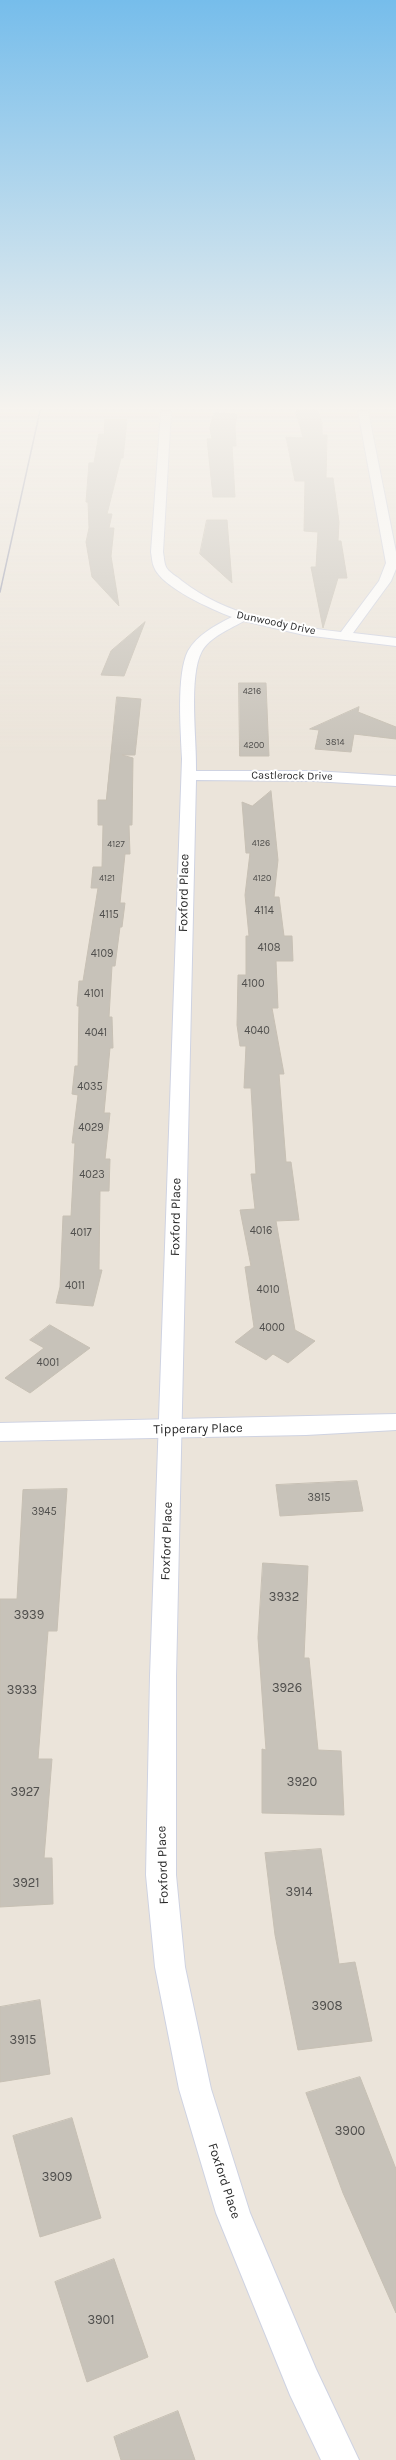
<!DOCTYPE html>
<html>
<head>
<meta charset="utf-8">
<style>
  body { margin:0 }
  canvas { display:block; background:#ebe4da }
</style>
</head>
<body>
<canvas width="396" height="2460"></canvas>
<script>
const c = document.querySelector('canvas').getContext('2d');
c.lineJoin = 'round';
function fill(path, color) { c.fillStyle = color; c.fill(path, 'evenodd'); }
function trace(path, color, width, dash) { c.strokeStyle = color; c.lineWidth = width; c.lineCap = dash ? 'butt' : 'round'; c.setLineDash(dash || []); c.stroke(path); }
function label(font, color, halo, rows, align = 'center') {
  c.font = font + ' Karla,sans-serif'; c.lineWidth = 4; c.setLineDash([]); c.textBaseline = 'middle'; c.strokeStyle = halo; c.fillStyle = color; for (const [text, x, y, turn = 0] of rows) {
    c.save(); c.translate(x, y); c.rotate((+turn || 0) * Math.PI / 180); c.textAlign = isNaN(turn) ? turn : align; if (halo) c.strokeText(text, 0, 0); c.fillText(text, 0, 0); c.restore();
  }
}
const building = new Path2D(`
  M 296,411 L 318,411 L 322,423 L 322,435 L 327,435 L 326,478 L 333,478 L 339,522 L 338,541 L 341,541 L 347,578 L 338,578 L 323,628 L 311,567 L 316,567 L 318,532 L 304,531 L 305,481 L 295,481 L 286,437 L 303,438 Z
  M 214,413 L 237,414 L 235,426 L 236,446 L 232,446 L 235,497 L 213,497 L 207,439 L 212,439 L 210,428 Z
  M 105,420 L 127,420 L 123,458 L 121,458 L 107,514 L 112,514 L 109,528 L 114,528 L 111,556 L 119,606 L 92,577 L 86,542 L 89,528 L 88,502 L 86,502 L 89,463 L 94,463 L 99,434 L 104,434 Z
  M 207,520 L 227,520 L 232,583 L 200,554 Z
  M 145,622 L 124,676 L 101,675 L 111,651 Z
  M 239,683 L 266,683 L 269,756 L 240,756 Z
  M 117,697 L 141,699 L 135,755 L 122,755 L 133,758 L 132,825 L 129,825 L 130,854 L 125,854 L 120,903 L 125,903 L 122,927 L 120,927 L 115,966 L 112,966 L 109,1017 L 112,1017 L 113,1048 L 110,1048 L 104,1113 L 110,1113 L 105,1159 L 110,1159 L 109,1191 L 100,1191 L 99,1270 L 102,1270 L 93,1306 L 56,1303 L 60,1287 L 63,1216 L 71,1216 L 75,1143 L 72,1143 L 78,1095 L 72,1094 L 75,1066 L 78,1066 L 79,1006 L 77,1006 L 79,981 L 83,981 L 98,888 L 91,888 L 93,867 L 102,867 L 103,825 L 98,825 L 98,800 L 106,800 Z
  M 359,707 L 358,712 L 396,727 L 396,739 L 354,734 L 351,752 L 315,749 L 319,730 L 310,729 Z
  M 271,791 L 278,860 L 274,897 L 279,897 L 284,936 L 292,936 L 293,961 L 276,961 L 278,1008 L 272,1008 L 284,1074 L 279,1074 L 286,1162 L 291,1162 L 299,1220 L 276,1221 L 295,1330 L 315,1341 L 288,1363 L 273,1354 L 266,1360 L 235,1342 L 254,1327 L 245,1267 L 251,1266 L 240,1210 L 255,1209 L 251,1174 L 256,1174 L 251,1088 L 244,1088 L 246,1046 L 240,1046 L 237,1025 L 238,975 L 246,975 L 246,936 L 249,936 L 245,895 L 250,853 L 246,853 L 242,802 L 252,806 Z
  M 50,1325 L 90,1348 L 30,1393 L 5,1378 L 44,1348 L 30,1340 Z
  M 357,1481 L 363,1511 L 280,1516 L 276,1485 Z
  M 67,1489 L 57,1631 L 48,1631 L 38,1759 L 52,1759 L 44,1858 L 52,1858 L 53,1904 L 0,1907 L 0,1599 L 17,1599 L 23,1490 Z
  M 263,1563 L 308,1566 L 304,1658 L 309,1658 L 318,1750 L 341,1751 L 344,1815 L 262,1813 L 262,1749 L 266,1750 L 258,1638 Z
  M 321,1849 L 339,1964 L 355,1962 L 372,2041 L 298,2050 L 275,1935 L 265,1853 Z
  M 40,2000 L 50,2074 L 0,2082 L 0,2007 Z
  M 360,2077 L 396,2169 L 396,2313 L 343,2193 L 306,2093 Z
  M 72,2118 L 101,2218 L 40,2237 L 13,2136 Z
  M 114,2259 L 148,2357 L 87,2382 L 55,2282 Z
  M 178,2411 L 195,2460 L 121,2460 L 114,2437 Z`);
fill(building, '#c7c2b9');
trace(building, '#c7c0b4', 1);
const street = new Path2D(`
  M 161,411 L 171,411 L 163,552 C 164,557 164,563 166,567 C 168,572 178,577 182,581 C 227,616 286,626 341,632 L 379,581 L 386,563 L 358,411 L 368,411 L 396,552 L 396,569 L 391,581 L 353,633 L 396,638 L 396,646 L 304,635 L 244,621 C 230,629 210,637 202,651 C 188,676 197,741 196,771 L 314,771 L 396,776 L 396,786 L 314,781 L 196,780 L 176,1676 L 176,1875 L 185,1967 L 211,2089 L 250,2213 L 316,2369 L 359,2460 L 321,2460 L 290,2395 L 216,2213 L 179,2089 L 155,1967 L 146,1875 L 150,1676 L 182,759 C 181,732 176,675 188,651 C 197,635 216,625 232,617 C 213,610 161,587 154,567 C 152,563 152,557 151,552 Z`);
const secondary = new Path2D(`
  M 396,1414 L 396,1430 L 306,1435 L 0,1441 L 0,1423 Z`);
trace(street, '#cfd3e2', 2);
trace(secondary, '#cfd3e2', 2);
fill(street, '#fff');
fill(secondary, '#fff');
trace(new Path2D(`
  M 0,592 L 40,411`), '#9da0b4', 1.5);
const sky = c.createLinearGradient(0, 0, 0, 755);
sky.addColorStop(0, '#76bdeb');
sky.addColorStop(0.54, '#f6f3ee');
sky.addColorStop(1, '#f6f3ee00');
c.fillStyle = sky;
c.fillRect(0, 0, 396, 755);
label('9px', '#504f4d', null, [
  ["4216",252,691],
  ["3814",335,742],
  ["4200",254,745],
  ["4126",261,843],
  ["4127",116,844],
  ["4121",107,878],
  ["4120",262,878]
]);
label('11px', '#292929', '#fff', [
  ["Dunwoody Drive",276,623,12],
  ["Castlerock Drive",292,776,1]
]);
label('11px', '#504f4d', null, [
  ["4114",264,911],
  ["4115",109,915],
  ["4108",269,948],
  ["4109",102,954],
  ["4100",253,984],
  ["4101",94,994],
  ["4040",257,1031],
  ["4041",96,1033],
  ["4035",90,1087],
  ["4029",91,1128],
  ["4023",92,1175],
  ["4016",261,1231],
  ["4017",81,1233],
  ["4011",75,1286],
  ["4010",268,1290],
  ["4000",272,1328],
  ["4001",48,1363],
  ["3815",319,1498],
  ["3945",44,1512]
]);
label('13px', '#292929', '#fff', [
  ["Foxford Place",184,893,-89],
  ["Foxford Place",176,1217,-89],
  ["Tipperary Place",198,1429,-1],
  ["Foxford Place",167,1541,-88],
  ["Foxford Place",163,1865,-92],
  ["Foxford Place",224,2181,72]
]);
label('13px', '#504f4d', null, [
  ["3932",284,1597],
  ["3939",29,1615],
  ["3926",287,1688],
  ["3933",22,1690],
  ["3920",302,1782],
  ["3927",25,1792],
  ["3921",26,1883],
  ["3914",299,1892],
  ["3908",327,2006],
  ["3915",23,2040],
  ["3900",350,2131],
  ["3909",57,2177],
  ["3901",101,2320]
]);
</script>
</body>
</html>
